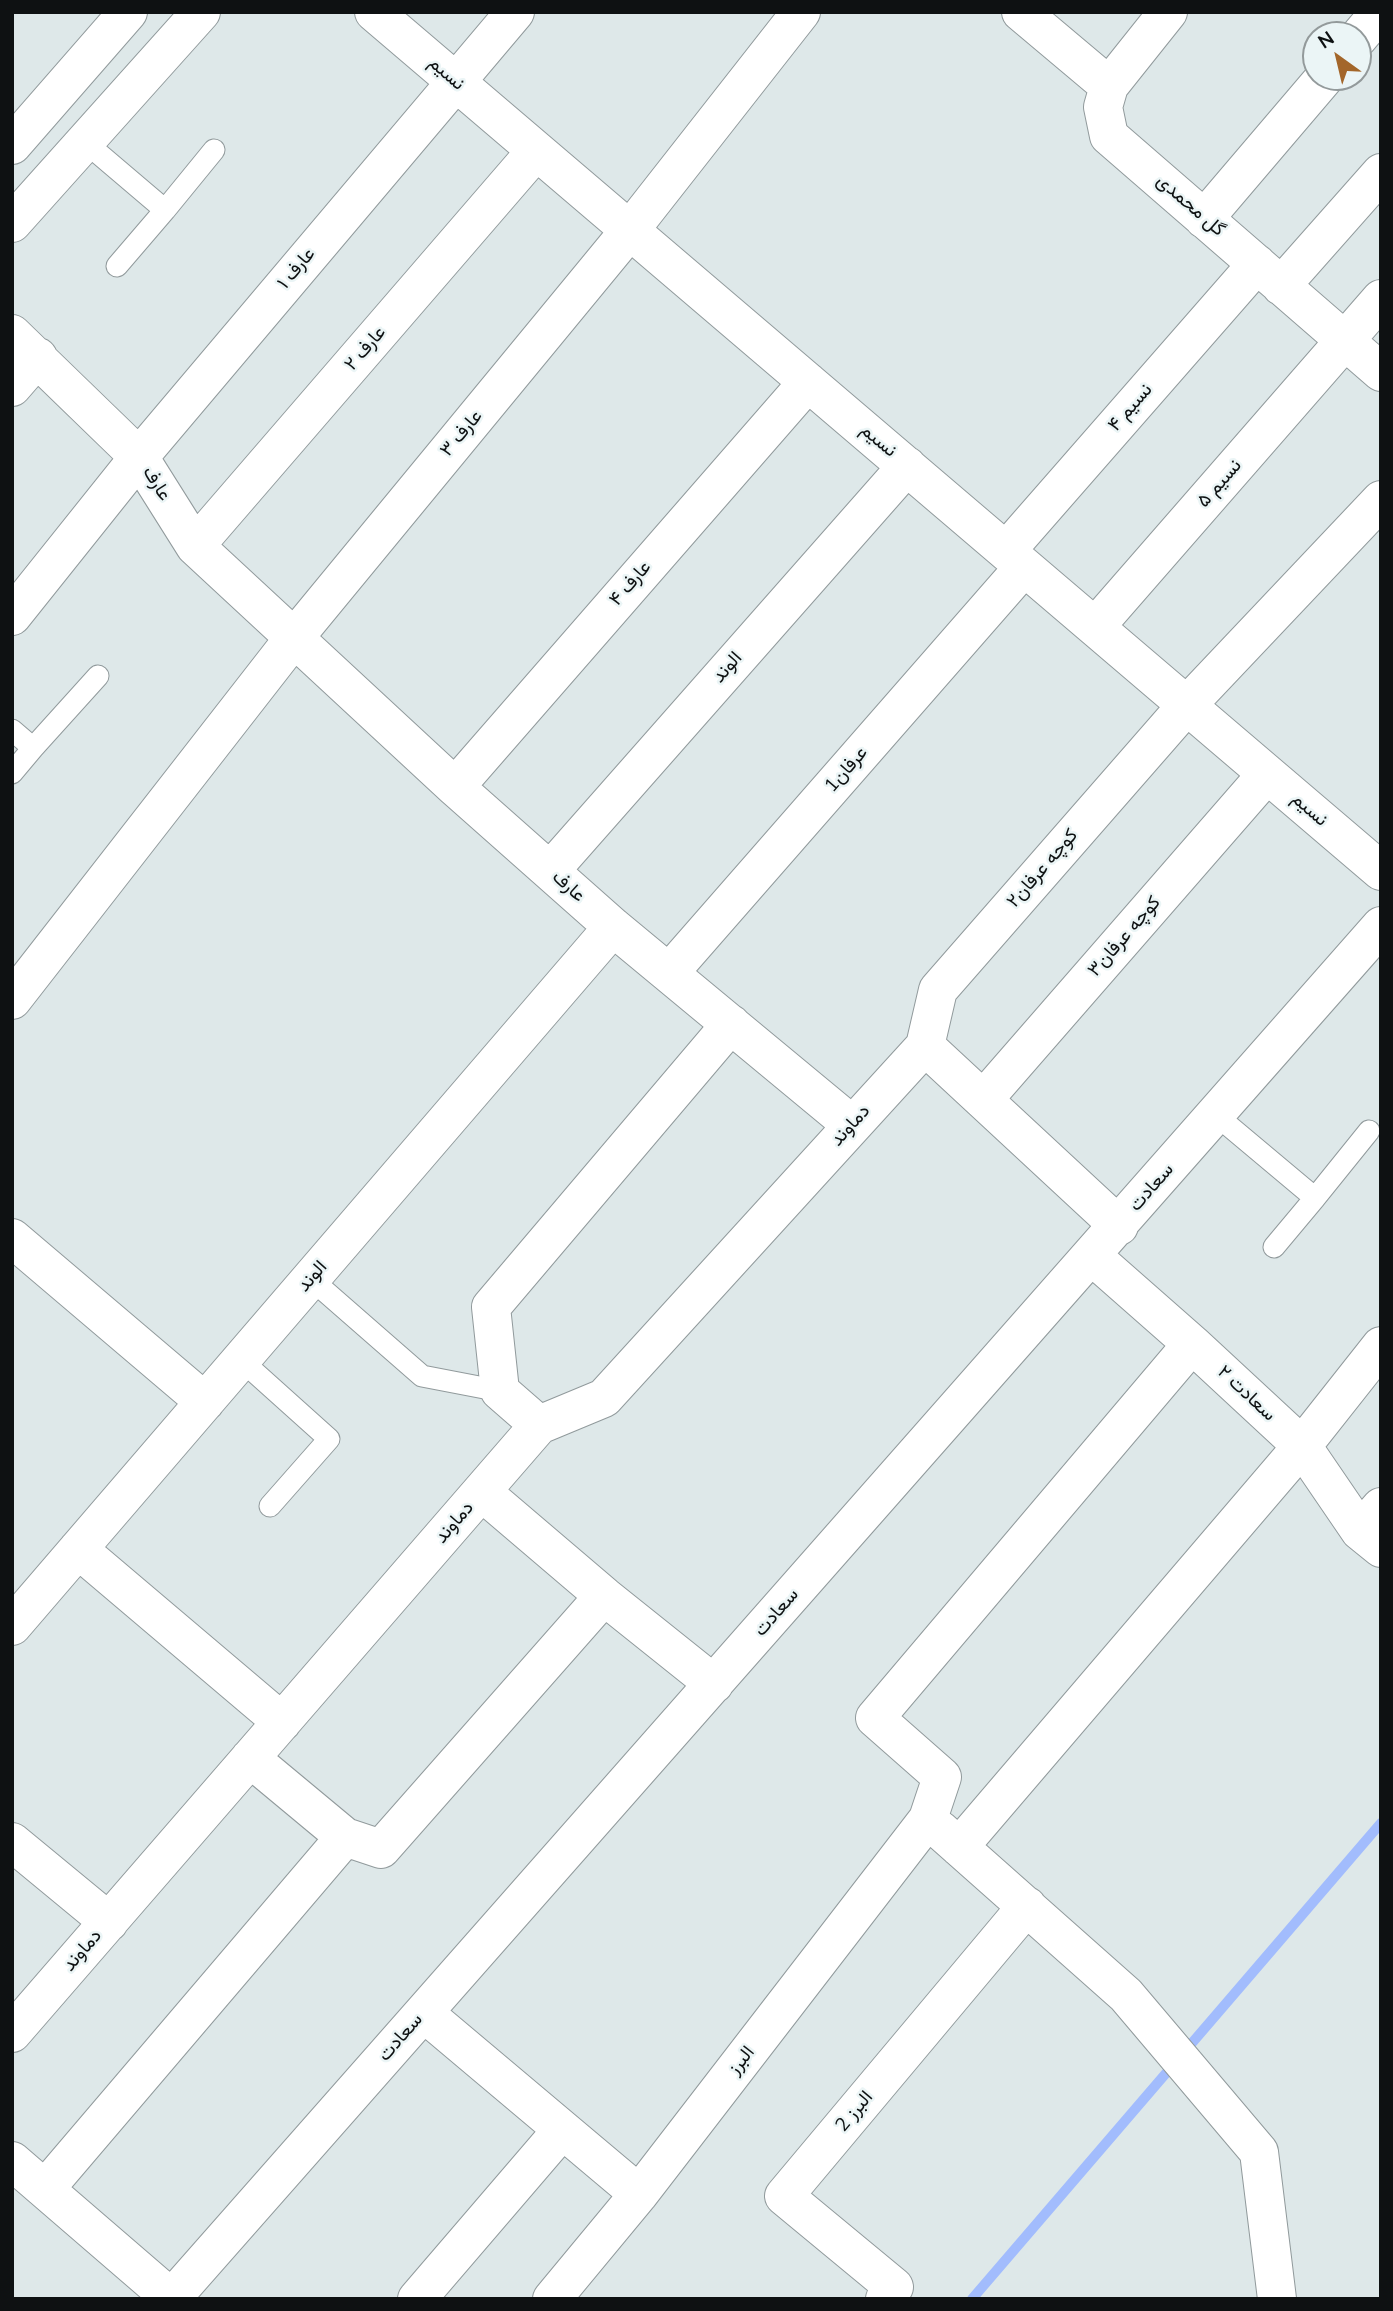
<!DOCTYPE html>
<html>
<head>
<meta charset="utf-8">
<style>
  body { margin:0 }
  #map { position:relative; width:1393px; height:2311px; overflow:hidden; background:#dee8e9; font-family:"Nunito Sans",sans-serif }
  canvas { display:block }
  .frame { position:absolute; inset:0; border:14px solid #0e1112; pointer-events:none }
  .north { position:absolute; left:1302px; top:21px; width:70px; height:70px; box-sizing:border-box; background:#ebf5f6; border:2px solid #939a9b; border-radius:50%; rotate:326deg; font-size:19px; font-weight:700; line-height:28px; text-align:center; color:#0e1112 }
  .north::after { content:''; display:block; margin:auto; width:24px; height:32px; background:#a3662a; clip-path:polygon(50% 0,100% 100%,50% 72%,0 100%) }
</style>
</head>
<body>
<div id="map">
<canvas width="1393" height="2311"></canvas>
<div class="frame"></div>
<div class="north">N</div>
</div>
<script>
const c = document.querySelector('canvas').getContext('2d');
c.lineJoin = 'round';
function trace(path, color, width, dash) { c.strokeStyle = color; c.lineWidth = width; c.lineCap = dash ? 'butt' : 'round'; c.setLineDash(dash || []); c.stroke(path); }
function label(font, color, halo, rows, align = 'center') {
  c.font = font + ' "Nunito Sans",Vazirmatn,sans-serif'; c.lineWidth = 5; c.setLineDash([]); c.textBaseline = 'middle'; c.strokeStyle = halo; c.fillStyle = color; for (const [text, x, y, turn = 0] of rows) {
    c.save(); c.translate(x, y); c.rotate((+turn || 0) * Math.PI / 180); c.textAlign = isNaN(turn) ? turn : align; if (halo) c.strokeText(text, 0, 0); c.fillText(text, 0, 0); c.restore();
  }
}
trace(new Path2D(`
  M 972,2299 L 1381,1823`), '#a2bcfd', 10);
const service = new Path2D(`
  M 85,142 L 165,210 L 214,150
  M 117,266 L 165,210
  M 12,730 L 33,748 L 98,676
  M 12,773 L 33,748
  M 1216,1115 L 1315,1198 L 1369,1131
  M 1274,1247 L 1315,1198
  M 311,1279 L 422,1376 L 500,1391
  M 241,1360 L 329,1439 L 270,1506`);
const minor = new Path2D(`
  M 374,12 L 1381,871
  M 1021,12 L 1109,86
  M 1168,12 L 1109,86 L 1103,107 L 1109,136 L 1381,372
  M 1358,38 L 1380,12
  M 12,145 L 128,12
  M 1204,219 L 1325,77
  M 12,223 L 201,12
  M 1281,286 L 1381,173
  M 12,334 L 139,457 L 195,546 L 455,787 L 613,927 L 852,1125
  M 12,387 L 38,357
  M 195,546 L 536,151
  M 1006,551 L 1257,264
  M 12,616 L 139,457 L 515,12
  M 1095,627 L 1381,299
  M 455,787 L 808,382
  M 550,871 L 907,466
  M 669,973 L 1024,567
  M 12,1000 L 294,638 L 630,230 L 801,12
  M 925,1046 L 1119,1226
  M 983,1100 L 1267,774
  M 12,1238 L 205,1402
  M 1092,1256 L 1192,1344 L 1302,1446 L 1360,1531 L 1381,1548
  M 539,1425 L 500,1391 L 491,1307 L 731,1024
  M 482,1492 L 604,1596
  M 1360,1531 L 1381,1507
  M 78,1549 L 282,1722
  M 12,1626 L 613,927
  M 940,1830 L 1126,1995 L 1259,2152 L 1277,2299
  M 345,1837 L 381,1849 L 604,1596 L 714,1684
  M 12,1842 L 109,1922
  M 959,1847 L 1302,1446 L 1381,1346
  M 424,2013 L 639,2194
  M 12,2033 L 539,1425 L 604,1398 L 925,1046 L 938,990 L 1187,705 L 1381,500
  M 12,2161 L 172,2299
  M 45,2189 L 345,1837 L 250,1758
  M 171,2299 L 1381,926
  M 417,2299 L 562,2130
  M 552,2299 L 639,2194 L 928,1819 L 942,1777 L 875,1718 L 1192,1344
  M 885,2299 L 894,2287 L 784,2196 L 1027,1906`);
trace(service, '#919a9c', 23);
trace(minor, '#919a9c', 40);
trace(service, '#fff', 21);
trace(minor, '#fff', 38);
label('19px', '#0e1112', '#ebf5f6', [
  ["نسیم",446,74,41],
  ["گل محمدی",1190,206,41],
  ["عارف ۱",297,269,-50],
  ["عارف ۲",366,349,-49],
  ["نسیم ۴",1131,408,-49],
  ["عارف ۳",462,434,-50],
  ["نسیم",878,441,40],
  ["عارف",156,484,58],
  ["نسیم ۵",1220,484,-49],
  ["عارف ۴",631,584,-49],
  ["الوند",728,668,-49],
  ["عرفان1",847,770,-49],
  ["نسیم",1309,810,41],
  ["کوچه عرفان۲",1043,869,-49],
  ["عارف",568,887,42],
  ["کوچه عرفان۳",1125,937,-49],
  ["دماوند",851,1126,-48],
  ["سعادت",1152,1188,-49],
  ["الوند",313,1277,-49],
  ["سعادت ۲",1246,1394,43],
  ["دماوند",455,1523,-49],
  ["سعادت",777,1613,-49],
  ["دماوند",83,1951,-49],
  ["سعادت",401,2038,-49],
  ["البرز",742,2061,-52],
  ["البرز 2",855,2112,-50]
]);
</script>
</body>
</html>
